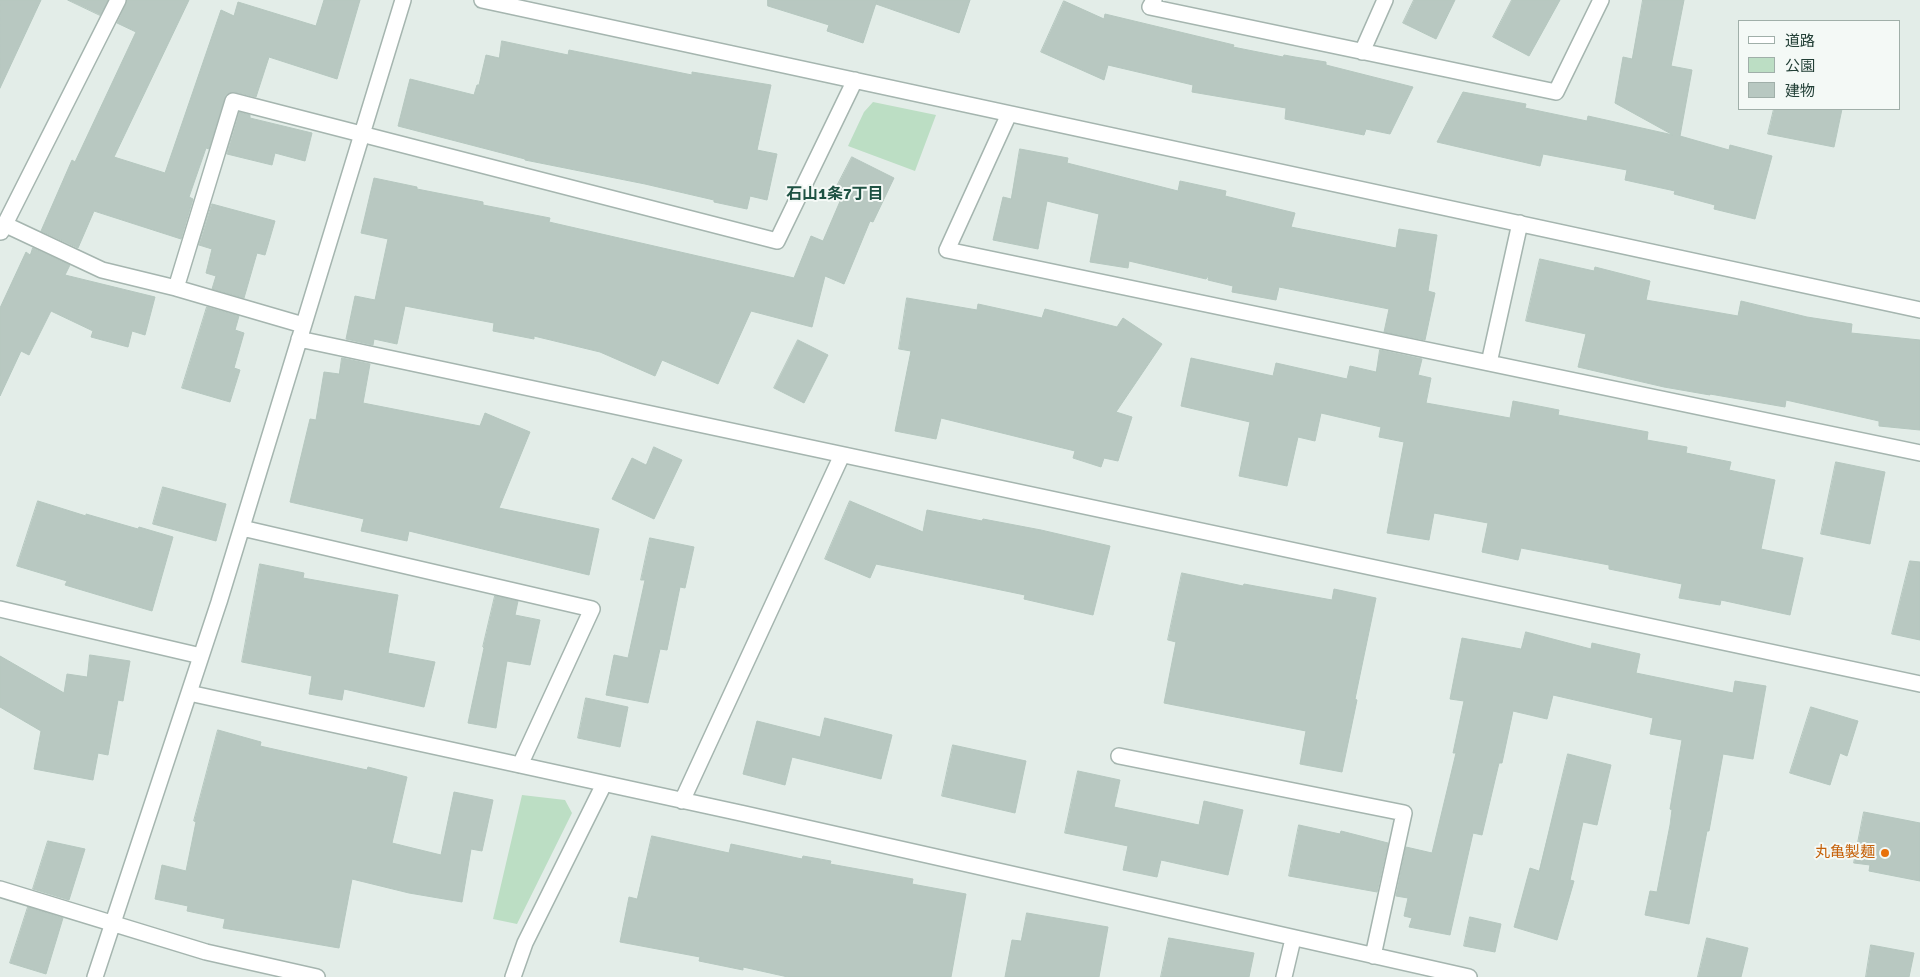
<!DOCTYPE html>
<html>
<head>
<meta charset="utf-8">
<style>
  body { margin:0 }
  #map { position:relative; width:1920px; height:977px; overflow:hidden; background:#e3ede8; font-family:Signika,"Noto Sans JP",sans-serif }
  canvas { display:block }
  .legend { position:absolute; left:1738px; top:20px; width:162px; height:90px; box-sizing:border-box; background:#f4f9f6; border:1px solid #a0afa9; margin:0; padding:6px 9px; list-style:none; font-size:15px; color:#223f36 }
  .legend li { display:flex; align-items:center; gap:10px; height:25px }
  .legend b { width:25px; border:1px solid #a0afa9 }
</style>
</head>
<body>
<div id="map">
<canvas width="1920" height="977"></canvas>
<ul class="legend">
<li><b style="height:6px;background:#fff"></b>道路</li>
<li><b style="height:14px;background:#bcdec4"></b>公園</li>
<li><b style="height:14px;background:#b8c8c1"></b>建物</li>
</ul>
</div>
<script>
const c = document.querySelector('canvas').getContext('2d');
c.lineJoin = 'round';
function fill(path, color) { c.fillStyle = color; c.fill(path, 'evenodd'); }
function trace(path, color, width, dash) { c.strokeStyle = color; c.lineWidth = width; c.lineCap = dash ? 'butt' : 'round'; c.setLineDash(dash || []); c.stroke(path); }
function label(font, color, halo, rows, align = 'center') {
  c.font = font + ' Signika,"Noto Sans JP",sans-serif'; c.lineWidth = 4; c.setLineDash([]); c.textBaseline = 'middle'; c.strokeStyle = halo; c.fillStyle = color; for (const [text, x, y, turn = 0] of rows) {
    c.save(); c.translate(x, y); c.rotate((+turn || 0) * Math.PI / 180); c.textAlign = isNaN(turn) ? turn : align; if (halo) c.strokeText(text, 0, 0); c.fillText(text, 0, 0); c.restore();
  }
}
fill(new Path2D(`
  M 873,102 L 936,115 L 915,171 L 848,146 L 864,112 Z
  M 522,795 L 565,800 L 572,813 L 517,924 L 493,919 Z`), '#bcdec4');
const building = new Path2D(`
  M 0,0 L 41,0 L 0,88 Z
  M 68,0 L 108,0 L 100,15 Z
  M 127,0 L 189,0 L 114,157 L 165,173 L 221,10 L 234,16 L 238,2 L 316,26 L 324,0 L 360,0 L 337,79 L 269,57 L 256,97 L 235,92 L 226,95 L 209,149 L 206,148 L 189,197 L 193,199 L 181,239 L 94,211 L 78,248 L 41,231 L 72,160 L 75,162 L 136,32 L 117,23 Z
  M 768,0 L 970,0 L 959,33 L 876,4 L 877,0 L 863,43 L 827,31 L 829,25 L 768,6 Z
  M 1414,0 L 1455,0 L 1436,39 L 1403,23 Z
  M 1512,0 L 1560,0 L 1529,56 L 1493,37 Z
  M 1643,0 L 1684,0 L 1671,66 L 1692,70 L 1680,136 L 1729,150 L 1730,145 L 1772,156 L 1755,219 L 1714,209 L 1715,205 L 1674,194 L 1675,191 L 1625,180 L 1627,170 L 1543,154 L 1540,166 L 1437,142 L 1463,92 L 1526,104 L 1525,108 L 1587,121 L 1588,116 L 1673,135 L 1615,103 L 1623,57 L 1632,59 Z
  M 1064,1 L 1104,19 L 1105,14 L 1234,45 L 1233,47 L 1283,57 L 1284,55 L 1295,57 L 1326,62 L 1326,65 L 1413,87 L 1390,134 L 1366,129 L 1364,135 L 1285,119 L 1286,108 L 1192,92 L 1193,85 L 1108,65 L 1104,80 L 1041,52 Z
  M 502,41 L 568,55 L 569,50 L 692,75 L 692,72 L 771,85 L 757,150 L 777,154 L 767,200 L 750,196 L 747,209 L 714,202 L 714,200 L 645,184 L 525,160 L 525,159 L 398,126 L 410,79 L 474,95 L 477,85 L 479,85 L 486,55 L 499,58 Z
  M 1774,109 L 1842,109 L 1834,147 L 1768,134 Z
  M 239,112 L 250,115 L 250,118 L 312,133 L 305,161 L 275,153 L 272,165 L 227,154 Z
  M 1020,149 L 1068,158 L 1067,163 L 1178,191 L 1180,181 L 1226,191 L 1225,196 L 1295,213 L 1291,227 L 1396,248 L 1399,229 L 1437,235 L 1428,291 L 1435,293 L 1425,340 L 1384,332 L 1389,309 L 1279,287 L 1276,300 L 1232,292 L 1233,286 L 1208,280 L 1209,275 L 1206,279 L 1129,261 L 1128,268 L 1090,262 L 1099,214 L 1047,201 L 1038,249 L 993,240 L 1003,197 L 1011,199 Z
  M 852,157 L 894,178 L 873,222 L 870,221 L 844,284 L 825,276 L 812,327 L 751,311 L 718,384 L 662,360 L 655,376 L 600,352 L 534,336 L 534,339 L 493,331 L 494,323 L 405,306 L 397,344 L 374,339 L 373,345 L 346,339 L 355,296 L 375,300 L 388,239 L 361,233 L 374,178 L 417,187 L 417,189 L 483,202 L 483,205 L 550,218 L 549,222 L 794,278 L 811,236 L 823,241 L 844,192 L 836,188 Z
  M 212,204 L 275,221 L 265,255 L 257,253 L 244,298 L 212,289 L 216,276 L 206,273 L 212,249 L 199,245 Z
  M 33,248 L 70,265 L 65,275 L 155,297 L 145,335 L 132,331 L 128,347 L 91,337 L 93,331 L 51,311 L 29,355 L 21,351 L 0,396 L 0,308 L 26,252 L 30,255 Z
  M 1540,259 L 1594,271 L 1595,267 L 1650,281 L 1646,300 L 1738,316 L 1741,301 L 1807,317 L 1852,324 L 1851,333 L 1920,340 L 1920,430 L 1879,426 L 1879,421 L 1786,400 L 1785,407 L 1710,394 L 1710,395 L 1664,387 L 1578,367 L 1586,334 L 1526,321 Z
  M 907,298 L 977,310 L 978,304 L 1042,318 L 1045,309 L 1117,327 L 1123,318 L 1162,344 L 1116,412 L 1132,417 L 1118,461 L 1104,458 L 1101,467 L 1073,458 L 1075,451 L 941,418 L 936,439 L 895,431 L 911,351 L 899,349 Z
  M 207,307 L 239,316 L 235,330 L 244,333 L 234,368 L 240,370 L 230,402 L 182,388 Z
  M 798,340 L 828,355 L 804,403 L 774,388 Z
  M 1380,350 L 1422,359 L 1418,375 L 1431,378 L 1426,403 L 1510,418 L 1513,401 L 1559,410 L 1558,415 L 1648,432 L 1647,440 L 1687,447 L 1686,453 L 1731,462 L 1729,470 L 1775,480 L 1761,549 L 1803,558 L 1790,615 L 1721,600 L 1720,605 L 1679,598 L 1682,584 L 1609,569 L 1609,565 L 1521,548 L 1518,560 L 1482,552 L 1488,523 L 1434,513 L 1429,540 L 1387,533 L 1404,442 L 1379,437 L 1381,427 L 1321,413 L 1315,441 L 1298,437 L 1287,486 L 1239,476 L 1250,422 L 1181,406 L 1191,358 L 1273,376 L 1276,363 L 1347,379 L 1350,366 L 1376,372 Z
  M 342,358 L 370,364 L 363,403 L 480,426 L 485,413 L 530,432 L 499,508 L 599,529 L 589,575 L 409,531 L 407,541 L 361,531 L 364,519 L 290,502 L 310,419 L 316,420 L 324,372 L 339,374 Z
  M 654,447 L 682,460 L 654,519 L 612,499 L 632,458 L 646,465 Z
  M 1836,462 L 1885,472 L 1870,544 L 1821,534 Z
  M 163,487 L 226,504 L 216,541 L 153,524 Z
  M 38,501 L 86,516 L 86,514 L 138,529 L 139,527 L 173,537 L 152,611 L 65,585 L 67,581 L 17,566 Z
  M 850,501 L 923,532 L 927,510 L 982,521 L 983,519 L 1041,530 L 1110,546 L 1093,615 L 1024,599 L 1025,595 L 876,564 L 870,578 L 825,559 Z
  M 650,538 L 694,547 L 685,588 L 680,587 L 667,650 L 660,649 L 648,703 L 606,695 L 614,655 L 628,658 L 645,580 L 641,580 Z
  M 1910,561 L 1920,562 L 1920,640 L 1892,634 Z
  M 260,564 L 304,573 L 303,578 L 398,595 L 388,653 L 435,662 L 424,707 L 344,689 L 342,700 L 309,694 L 312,676 L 242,662 Z
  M 1182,573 L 1243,586 L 1244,584 L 1332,600 L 1334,589 L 1376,598 L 1355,699 L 1357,700 L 1342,772 L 1300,764 L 1306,731 L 1164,703 L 1176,642 L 1168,640 Z
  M 495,596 L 518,601 L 515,615 L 540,620 L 530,665 L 507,661 L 496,728 L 468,723 L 484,648 L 483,647 Z
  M 1526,632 L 1591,649 L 1592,643 L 1640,654 L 1636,673 L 1733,693 L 1735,681 L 1766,686 L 1753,759 L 1723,754 L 1709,831 L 1707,831 L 1689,924 L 1645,915 L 1650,891 L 1657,892 L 1670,825 L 1672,810 L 1670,809 L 1682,740 L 1650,734 L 1653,718 L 1553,695 L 1547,719 L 1513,711 L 1502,763 L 1499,763 L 1482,835 L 1473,833 L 1450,935 L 1409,927 L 1412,918 L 1404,916 L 1408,898 L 1396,896 L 1406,847 L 1432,853 L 1456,753 L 1453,753 L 1464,701 L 1450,699 L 1462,638 L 1521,649 Z
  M 90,655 L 130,661 L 123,701 L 118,700 L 108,755 L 98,753 L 93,780 L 34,769 L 41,731 L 0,707 L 0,656 L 64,693 L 67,674 L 87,677 Z
  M 586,698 L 628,707 L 620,747 L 578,738 Z
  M 1811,707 L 1858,721 L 1847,756 L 1840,753 L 1830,785 L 1790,773 Z
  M 825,718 L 892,735 L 881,779 L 792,757 L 785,785 L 743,774 L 757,721 L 820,737 Z
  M 218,730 L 261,742 L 260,746 L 367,770 L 368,767 L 407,777 L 392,843 L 441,855 L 454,792 L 493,800 L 482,851 L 471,849 L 462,902 L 409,893 L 352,879 L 339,948 L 223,928 L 225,919 L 187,911 L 188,906 L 155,899 L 162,865 L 186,871 L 196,822 L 194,821 Z
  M 953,745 L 1026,761 L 1015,813 L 942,796 Z
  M 1568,754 L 1611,765 L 1597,825 L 1583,822 L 1570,880 L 1574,881 L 1557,940 L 1514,927 L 1530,868 L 1539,871 Z
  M 1078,771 L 1120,780 L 1114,807 L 1199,825 L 1204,801 L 1243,810 L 1228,875 L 1161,860 L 1157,877 L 1123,870 L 1128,846 L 1065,833 Z
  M 1864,812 L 1920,823 L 1920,881 L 1869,871 L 1870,865 L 1854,863 Z
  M 1299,825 L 1340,834 L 1341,831 L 1388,843 L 1377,892 L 1289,876 Z
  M 652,836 L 729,853 L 731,844 L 802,859 L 803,856 L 831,861 L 830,864 L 913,879 L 912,884 L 966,894 L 951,977 L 788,977 L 743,967 L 743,970 L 699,961 L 700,957 L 620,942 L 629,897 L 637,899 Z
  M 48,841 L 85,849 L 69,900 L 33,889 Z
  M 28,907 L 63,918 L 46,974 L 10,963 Z
  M 1027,913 L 1108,927 L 1099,977 L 1005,977 L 1012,940 L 1021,941 Z
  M 1470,917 L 1501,924 L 1495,952 L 1464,946 Z
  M 1169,938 L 1254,953 L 1249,977 L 1161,977 Z
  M 1707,938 L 1748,948 L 1741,977 L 1698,977 Z
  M 1871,945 L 1914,953 L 1909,977 L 1866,977 Z`);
fill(building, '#b8c8c1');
trace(building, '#b5c7bf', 1);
const minor = new Path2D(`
  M 482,0 L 1920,310
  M 1154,0 L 1150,7 L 1556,92 L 1601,0
  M 1362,52 L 1385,0
  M 1009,114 L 947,250 L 1920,453
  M 4,224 L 102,270 L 176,288 L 303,325
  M 1,232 L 118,0
  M 176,288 L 233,101 L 777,241 L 855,80
  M 299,339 L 1920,684
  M 1489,363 L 1520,223
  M 242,528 L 592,609 L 520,765
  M 0,609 L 201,656
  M 189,693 L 745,814 L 1469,977
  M 1119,756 L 1404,813 L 1373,956
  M 682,801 L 842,455
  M 0,889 L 206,952 L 317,977
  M 95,977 L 219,602 L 403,0
  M 513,977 L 525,943 L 604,784
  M 1284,977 L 1293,939`);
trace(minor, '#a5b5af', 18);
trace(minor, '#fff', 15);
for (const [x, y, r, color] of [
  [1885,853,5,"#e8710a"]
]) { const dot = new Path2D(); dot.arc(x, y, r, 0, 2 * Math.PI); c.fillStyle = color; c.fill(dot); trace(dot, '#f4f9f6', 2); }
label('15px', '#c56008', '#f4f9f6', [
  ["丸亀製麺",1875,853]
], 'right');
label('bold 16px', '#1e5243', '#f4f9f6', [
  ["石山1条7丁目",835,195]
]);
</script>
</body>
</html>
